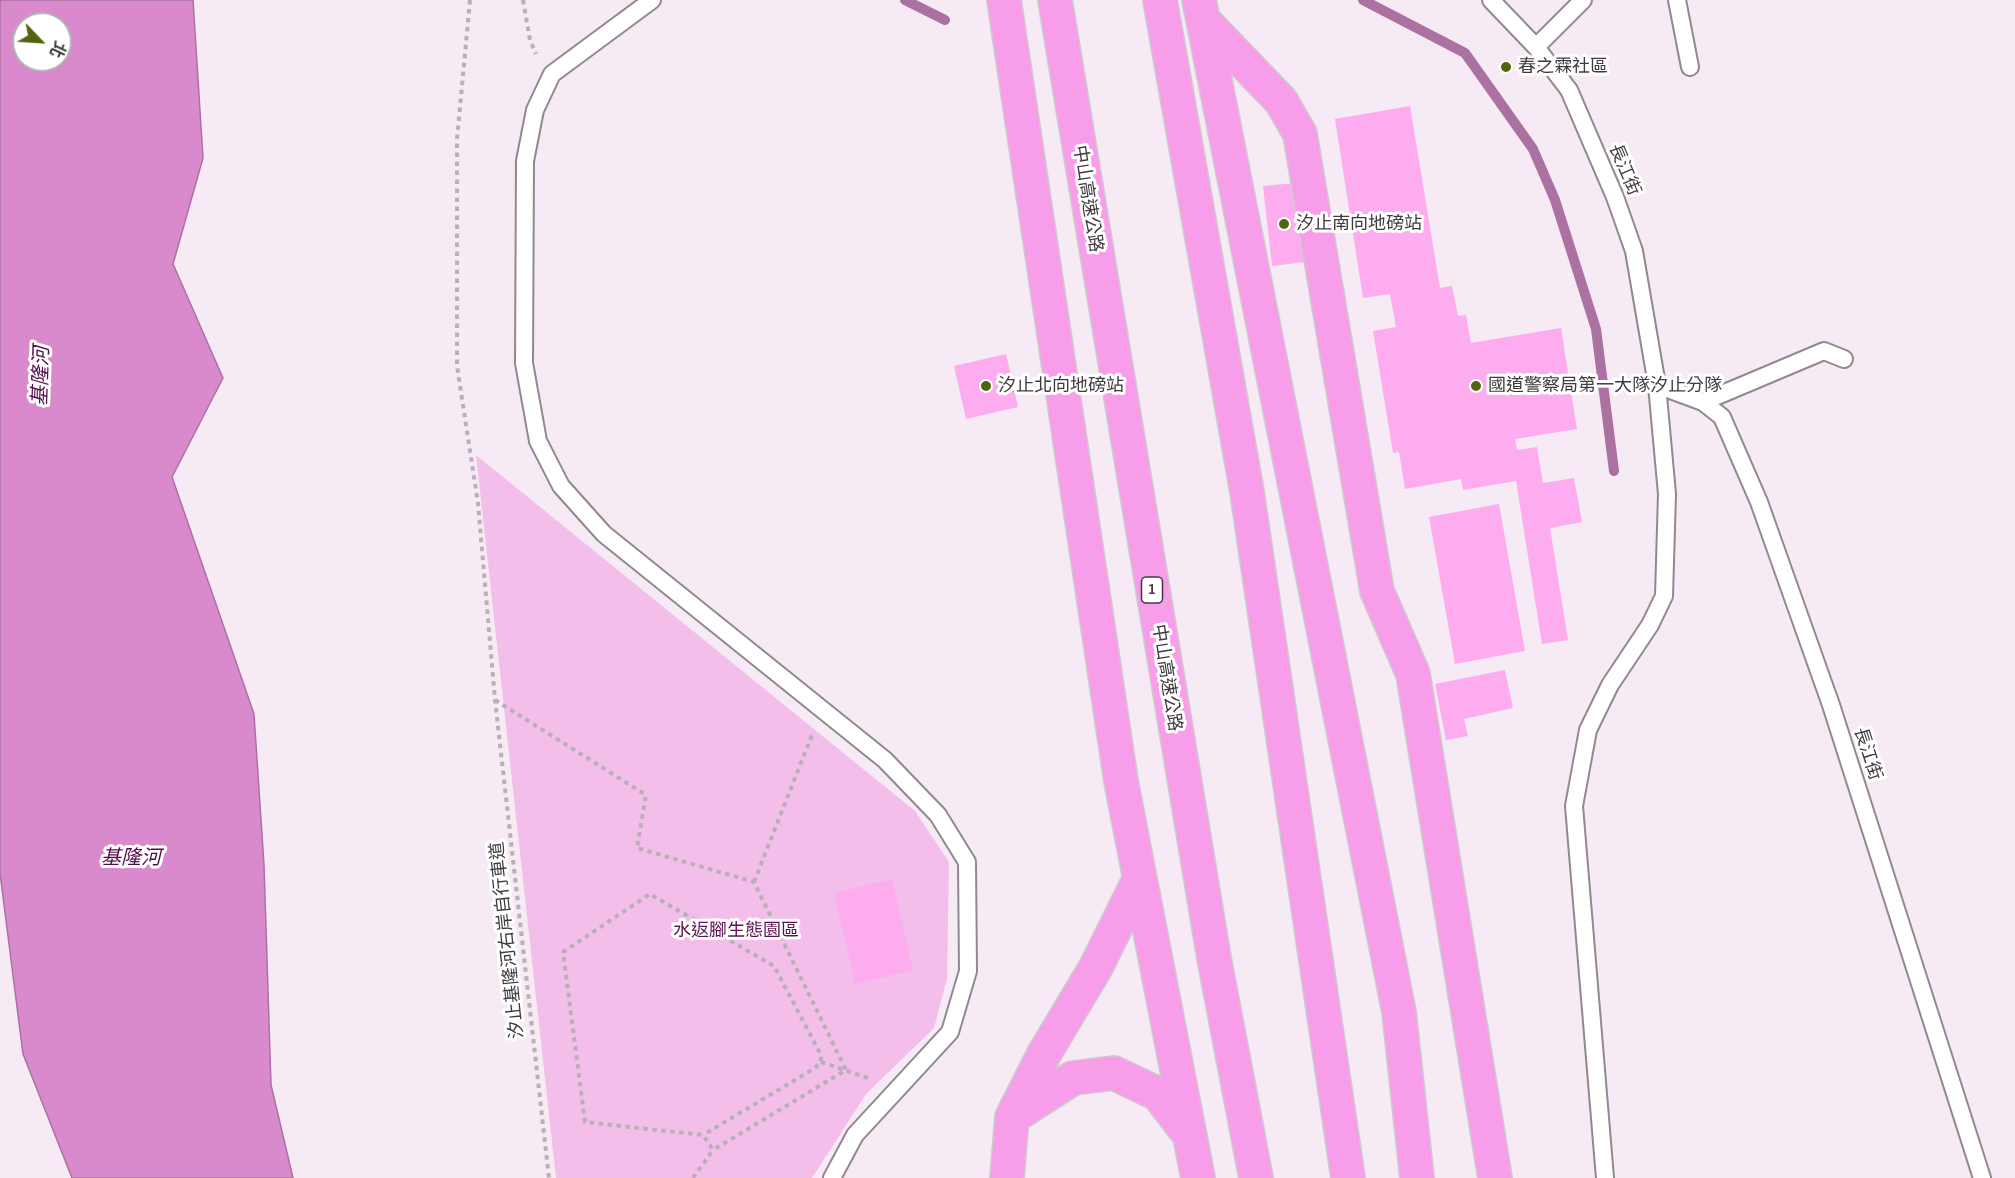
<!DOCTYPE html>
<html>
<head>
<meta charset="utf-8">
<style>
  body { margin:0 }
  #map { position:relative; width:2015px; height:1178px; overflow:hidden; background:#f6eaf4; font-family:"Sofia Sans Condensed","Noto Sans TC",sans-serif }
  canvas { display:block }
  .north { position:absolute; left:12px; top:12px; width:60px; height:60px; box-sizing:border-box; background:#fff; border:2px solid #b2b0b2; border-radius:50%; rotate:115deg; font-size:16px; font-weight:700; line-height:24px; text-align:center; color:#3f3a3e }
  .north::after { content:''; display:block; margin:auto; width:21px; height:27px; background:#516510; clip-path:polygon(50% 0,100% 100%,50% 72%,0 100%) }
</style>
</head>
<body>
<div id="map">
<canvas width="2015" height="1178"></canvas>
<div class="north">北</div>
</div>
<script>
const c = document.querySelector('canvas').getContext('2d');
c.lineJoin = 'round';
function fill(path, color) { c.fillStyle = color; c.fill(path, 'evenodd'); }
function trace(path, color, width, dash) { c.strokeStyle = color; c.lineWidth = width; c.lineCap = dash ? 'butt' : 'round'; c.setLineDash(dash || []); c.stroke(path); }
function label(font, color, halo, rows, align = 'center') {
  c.font = font + ' "Sofia Sans Condensed","Noto Sans TC",sans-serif'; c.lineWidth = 6; c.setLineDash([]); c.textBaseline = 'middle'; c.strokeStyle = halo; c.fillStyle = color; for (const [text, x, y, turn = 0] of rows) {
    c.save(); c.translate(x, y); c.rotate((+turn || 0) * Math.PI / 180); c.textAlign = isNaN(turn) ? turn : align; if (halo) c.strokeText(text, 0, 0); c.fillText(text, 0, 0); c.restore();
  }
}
fill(new Path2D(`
  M 476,455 L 915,811 L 949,862 L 947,979 L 934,1028 L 866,1094 L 812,1178 L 556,1178 Z`), '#f3bfea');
const water = new Path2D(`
  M 0,0 L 193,0 L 203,158 L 173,264 L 223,378 L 172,477 L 254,714 L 264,865 L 271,1085 L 293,1178 L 72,1178 L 23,1054 L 0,873 ZM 24,24 L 60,24 L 60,60 L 24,60 Z`);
fill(water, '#d98acc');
trace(water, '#ab72a1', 1.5);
trace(new Path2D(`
  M 905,0 L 945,20
  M 1363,0 L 1465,53 L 1533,149 L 1555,200 L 1596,329 L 1614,471`), '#ab72a1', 10);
fill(new Path2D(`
  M 1410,106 L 1440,288 L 1452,286 L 1458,316 L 1466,315 L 1471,343 L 1561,328 L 1577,429 L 1515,439 L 1517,450 L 1537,447 L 1543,483 L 1574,478 L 1582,522 L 1550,528 L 1568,640 L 1542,644 L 1516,481 L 1463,490 L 1461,479 L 1405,489 L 1399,452 L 1393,453 L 1373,331 L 1396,327 L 1390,294 L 1363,298 L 1335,119 Z
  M 1296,183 L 1305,262 L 1272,266 L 1263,186 Z
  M 1006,354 L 1018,407 L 966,419 L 954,366 Z
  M 1499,504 L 1525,651 L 1455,664 L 1429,517 Z
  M 1505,670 L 1513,708 L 1464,719 L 1468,736 L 1446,740 L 1435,684 Z
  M 892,879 L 913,970 L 855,984 L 834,893 Z`), '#fdacf0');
const service = new Path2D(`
  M 652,0 L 552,74 L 535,110 L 525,161 L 524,363 L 538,441 L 561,486 L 604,534 L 885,760 L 938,815 L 967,862 L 968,971 L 950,1032 L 855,1135 L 832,1178
  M 1491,0 L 1536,47 L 1569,90 L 1615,197 L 1634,251 L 1657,385 L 1667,494 L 1664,596 L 1650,625 L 1610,685 L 1588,730 L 1574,806 L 1605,1178
  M 1677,0 L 1690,67
  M 1536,47 L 1583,0
  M 1657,385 L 1703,402 L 1722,417 L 1759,502 L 1831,705 L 1982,1178
  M 1703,402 L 1824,351 L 1844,359`);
const motorway = new Path2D(`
  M 1004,0 L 1121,781 L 1198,1178
  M 1055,0 L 1214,958 L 1256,1178
  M 1160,0 L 1247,492 L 1348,1178
  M 1199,0 L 1203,20 L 1281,101 L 1300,134 L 1377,591 L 1413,674 L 1495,1178
  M 1203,20 L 1399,1012 L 1417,1178
  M 1014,1116 L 1073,1078 L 1114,1073 L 1158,1094 L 1184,1128
  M 1007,1178 L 1012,1117 L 1044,1054 L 1096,967 L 1140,878`);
trace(service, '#928890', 20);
trace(motorway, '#cdcccd', 36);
trace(new Path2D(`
  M 470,0 L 457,139 L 457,366 L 478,503 L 495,700 L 549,1178
  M 523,0 L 530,40 L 536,54
  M 495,700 L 646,795 L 637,848 L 754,882 L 846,1070 L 713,1150
  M 754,882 L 812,735
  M 821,1062 L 871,1079
  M 693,1178 L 713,1150 L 703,1135 L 585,1122 L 563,952 L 650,894 L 774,966 L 821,1055 L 821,1062 L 815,1068 L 703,1135`), '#b9afb7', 4, [4.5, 4.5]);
trace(service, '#fff', 16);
trace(motorway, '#f89dea', 33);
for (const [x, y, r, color] of [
  [1506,67,6,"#516510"],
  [1284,224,6,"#516510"],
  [986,386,6,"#516510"],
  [1476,386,6,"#516510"]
]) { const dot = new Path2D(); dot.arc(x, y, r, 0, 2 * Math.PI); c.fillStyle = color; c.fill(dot); trace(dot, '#fff', 2); }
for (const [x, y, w] of [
  [1152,590,21]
]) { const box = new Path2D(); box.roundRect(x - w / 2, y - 13, w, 26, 4.5); c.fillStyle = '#fff'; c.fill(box); trace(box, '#3f3a3e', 1.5); }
label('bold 16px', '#3f3a3e', null, [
  ["1",1152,590]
]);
label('18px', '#3f3a3e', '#fff', [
  ["春之霖社區",1518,67],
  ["汐止南向地磅站",1296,224],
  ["汐止北向地磅站",998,386],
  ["國道警察局第一大隊汐止分隊",1488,386]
], 'left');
label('18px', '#3f3a3e', '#fff', [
  ["長江街",1624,170,67],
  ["中山高速公路",1087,199,81],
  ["中山高速公路",1166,678,81],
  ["長江街",1867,754,72],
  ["汐止基隆河右岸自行車道",508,940,-96]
]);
label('18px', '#5a1453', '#fff', [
  ["水返腳生態園區",736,931]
]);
label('italic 20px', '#530b4c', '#fff', [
  ["基隆河",42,376,-88],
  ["基隆河",131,859]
]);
</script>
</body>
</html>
